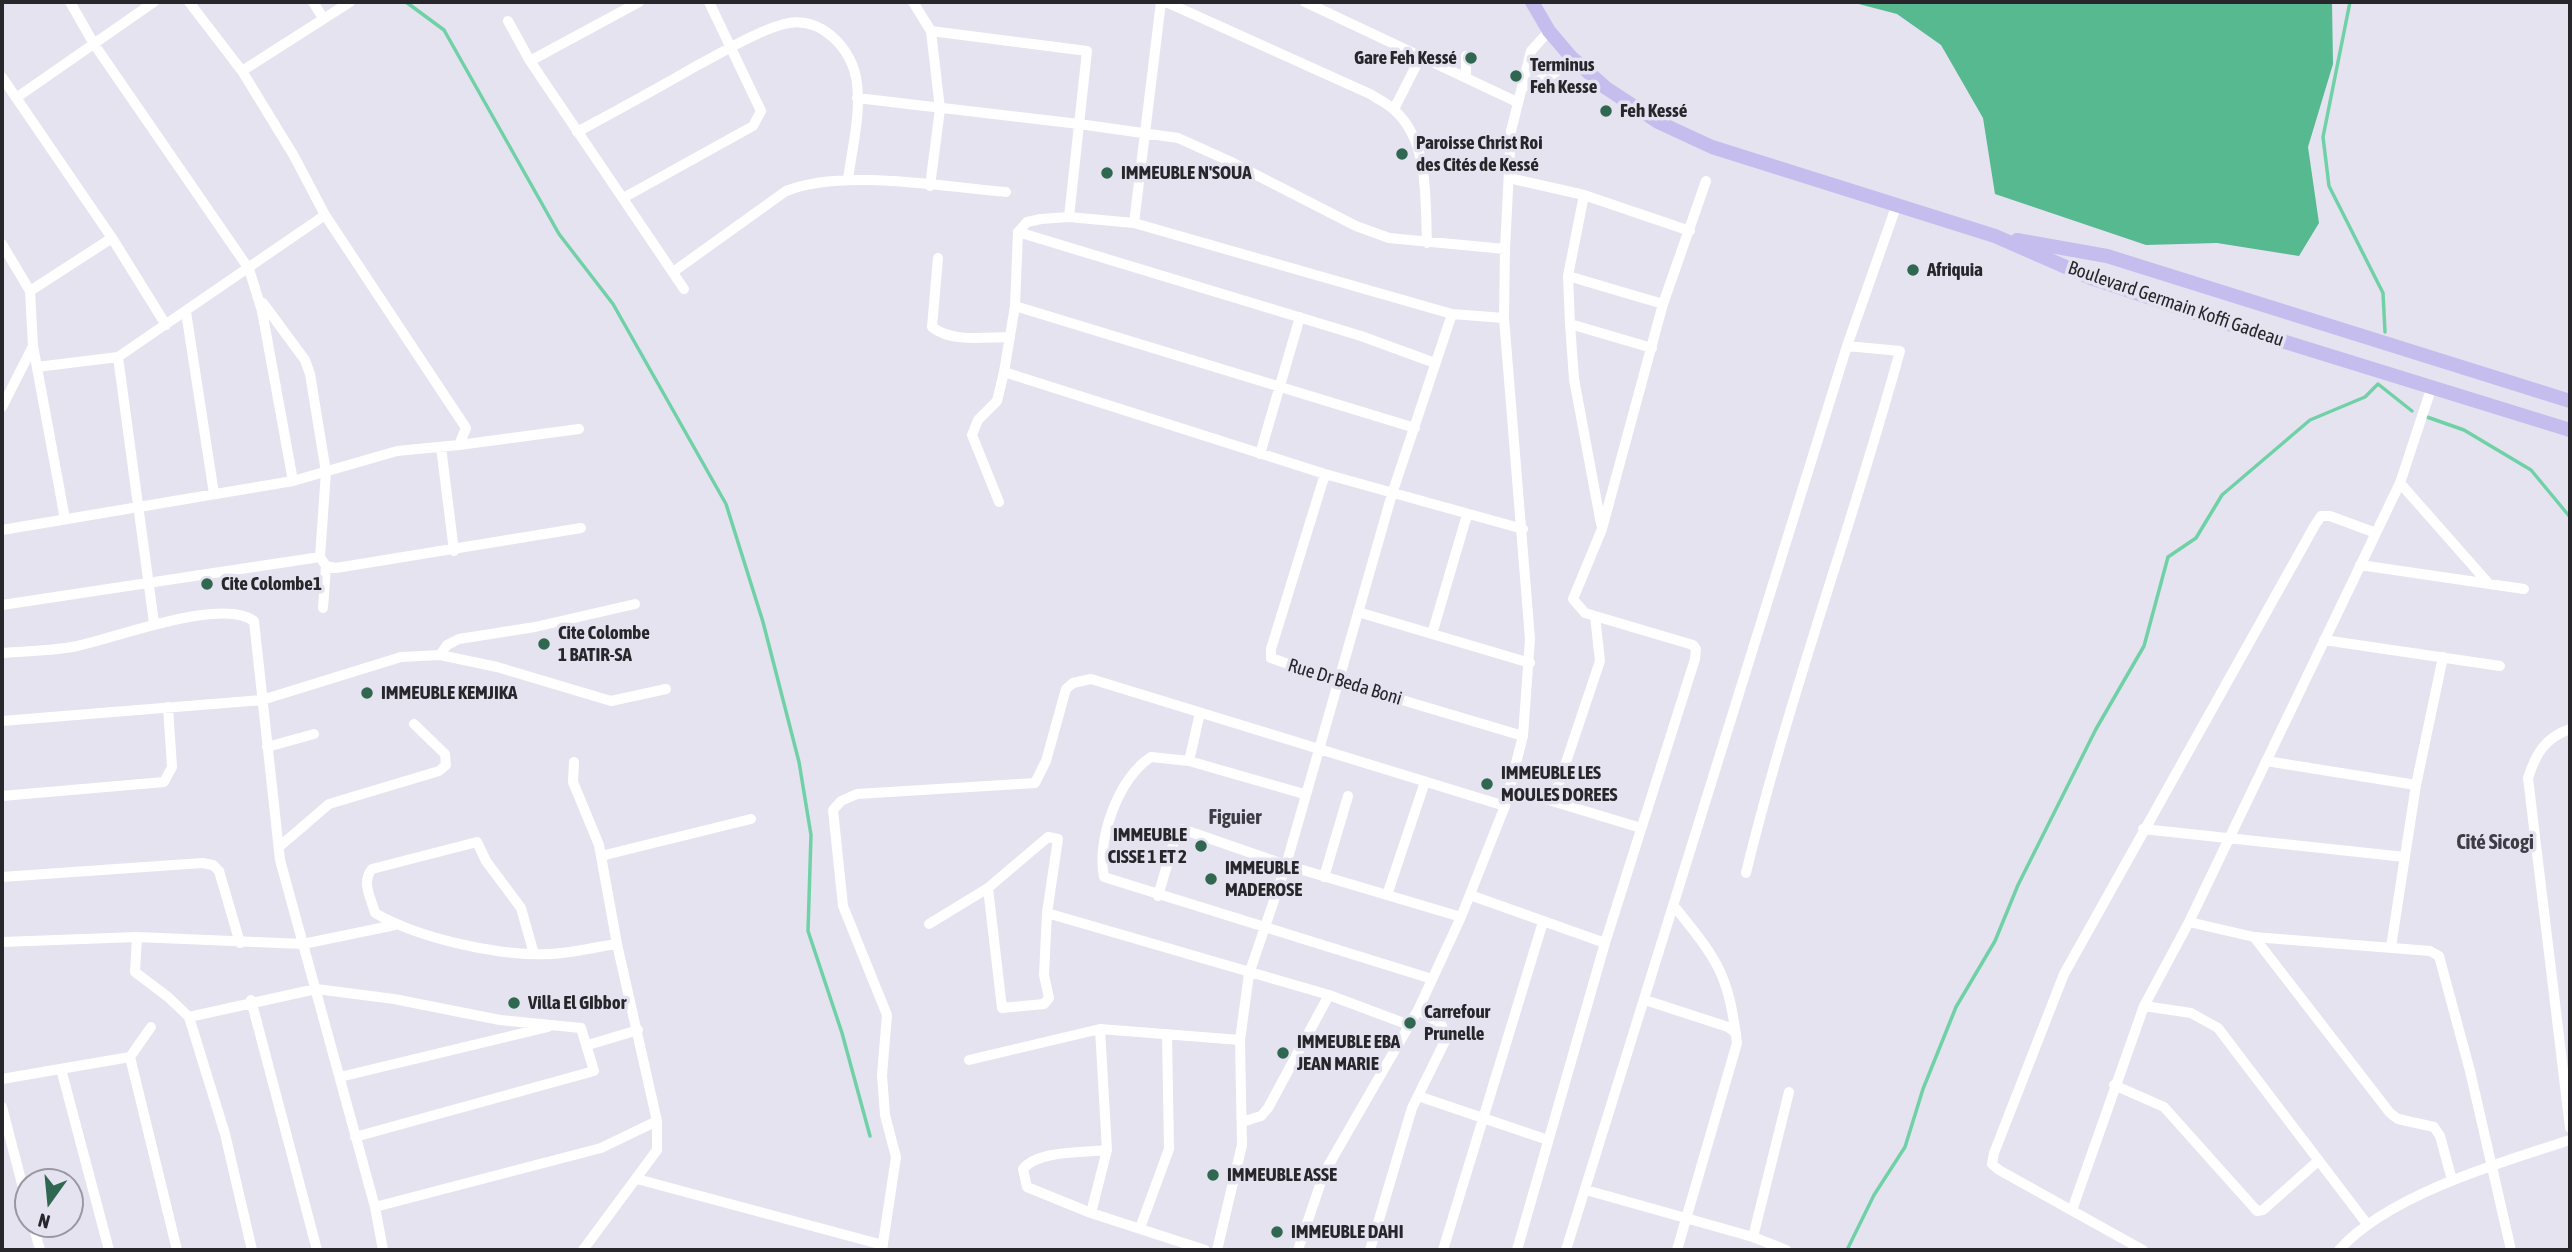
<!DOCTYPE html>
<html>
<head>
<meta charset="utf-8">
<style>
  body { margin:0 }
  #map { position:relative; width:2572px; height:1252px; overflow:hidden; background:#e5e3f0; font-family:"Asap Condensed",sans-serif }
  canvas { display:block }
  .frame { position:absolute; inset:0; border:4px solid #27262b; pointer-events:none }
  .north { position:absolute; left:14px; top:1168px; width:70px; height:70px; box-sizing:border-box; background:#e5e3f0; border:2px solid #9997a1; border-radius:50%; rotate:195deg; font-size:19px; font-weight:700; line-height:28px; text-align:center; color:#27262b }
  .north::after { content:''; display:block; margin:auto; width:24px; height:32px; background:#2f6750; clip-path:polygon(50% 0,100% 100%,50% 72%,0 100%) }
</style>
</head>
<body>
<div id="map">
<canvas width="2572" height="1252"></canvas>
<div class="frame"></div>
<div class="north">N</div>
</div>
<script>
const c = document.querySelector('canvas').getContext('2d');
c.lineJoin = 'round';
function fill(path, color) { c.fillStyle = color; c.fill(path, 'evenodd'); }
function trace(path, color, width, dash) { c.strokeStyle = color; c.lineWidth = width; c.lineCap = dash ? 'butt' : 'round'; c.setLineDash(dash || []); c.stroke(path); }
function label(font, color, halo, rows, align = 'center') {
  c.font = font + ' "Asap Condensed",sans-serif'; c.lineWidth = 7; c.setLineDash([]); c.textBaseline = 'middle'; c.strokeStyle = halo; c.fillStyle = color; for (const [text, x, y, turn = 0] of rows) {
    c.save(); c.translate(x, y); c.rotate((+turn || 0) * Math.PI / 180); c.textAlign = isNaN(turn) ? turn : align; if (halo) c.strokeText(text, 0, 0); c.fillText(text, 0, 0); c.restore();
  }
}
fill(new Path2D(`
  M 1851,2 L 2332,2 L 2333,64 L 2308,147 L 2319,223 L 2299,256 L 2217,243 L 2146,245 L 1995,194 L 1983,118 L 1941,45 L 1897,14 Z`), '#57b990');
trace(new Path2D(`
  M 406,2 L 444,30 L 559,234 L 613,304 L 726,504 L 763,622 L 799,762 L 811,835 L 808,931 L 842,1033 L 870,1136
  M 2350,2 L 2323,137 L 2329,186 L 2383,293 L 2385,332
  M 2427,417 L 2464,430 L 2531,470 L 2570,517
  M 1847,1250 L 1874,1195 L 1905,1147 L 1923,1089 L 1956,1007 L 1995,941 L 2018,885 L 2096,729 L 2144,646 L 2168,557 L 2196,538 L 2222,495 L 2310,420 L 2365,397 L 2378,384 L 2412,411`), '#70d1a7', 3.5);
trace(new Path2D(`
  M 70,2 L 94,44 L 249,269 L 262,311 L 293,481
  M 313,2 L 323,18
  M 913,2 L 931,31 L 940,109 L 930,186
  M 1166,2 L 1370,94 C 1378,99 1387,103 1393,109 C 1430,140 1425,201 1427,243
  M 1305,2 L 1517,102
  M 508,21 L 530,61 L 684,289
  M 931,31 L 1087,51 L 1069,217
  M 1466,56 L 1466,78
  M 530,61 L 639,2
  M 242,71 L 350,2
  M 2,77 L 112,238 L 166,325
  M 1523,87 L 1555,73 L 1571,57
  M 16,98 L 154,2
  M 857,98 L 1079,124 L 1178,138 L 1227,160 L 1356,226 L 1389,238 L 1505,249
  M 1394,109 L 1421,56
  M 577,132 C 618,110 658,88 698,65 C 725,51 755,32 784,24 C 821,14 854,50 857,84 C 861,114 852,149 848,179
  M 1509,178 L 1584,195 L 1690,231
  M 1584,195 L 1568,276 L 1570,324 L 1574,379 L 1601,524
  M 625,197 L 753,126 L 761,111 L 709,2
  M 1134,223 L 1161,2
  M 1018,232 L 1027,222 L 1041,219 L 1069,217 L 1134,223 L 1452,314 L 1504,318
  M 2,244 L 30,291 L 33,346 L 65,519
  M 938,258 L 932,327 C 952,343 985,337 1010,337
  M 673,272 L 786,191 C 842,168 944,187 1006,192
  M 1568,276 L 1663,304
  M 30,291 L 112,238
  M 263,303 L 305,360 L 310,374 L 326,472 L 320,557 L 326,566 L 323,608
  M 1015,306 L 1415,428
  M 186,312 L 214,494
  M 1570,324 L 1652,348
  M 118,357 L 154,623
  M 37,367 L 118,357 L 325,215
  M 1004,372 L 1325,474 L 1523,529
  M 2,407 L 33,346
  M 459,445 L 579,429
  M 441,447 L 454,551
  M 1260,454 L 1300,317
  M 1325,474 L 1271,649 L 1271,658 L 1338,681 L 1523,736
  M 2400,483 L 2489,584
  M 999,502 L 972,435 L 978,420 L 997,401 L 1004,372 L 1015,306 L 1018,232 L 1361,336 L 1435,363
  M 2,530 L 293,481 L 397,451 L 459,445 L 466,428 L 325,215 L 294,156 L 242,71 L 189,2
  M 2360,565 L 2524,589
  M 326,566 L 336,568 L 581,528
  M 2,605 L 320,557
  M 1358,612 L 1530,663
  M 1432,634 L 1467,515
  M 2324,640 L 2500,666
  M 2,653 C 25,651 49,651 72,647 C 111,640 221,596 254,621 L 280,860 L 375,1207 L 383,1250
  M 440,655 L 447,645 L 459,639 L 535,627 L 635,604
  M 2,721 L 262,700 L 401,657 L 440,655 L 497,667 L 611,701 L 666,689
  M 2570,729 C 2545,738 2536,753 2528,778 L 2570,1128
  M 267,747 L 314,734
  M 1189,761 L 1200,713
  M 2266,761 L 2416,785
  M 574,762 L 573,782 L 599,845 L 617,944 L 657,1121 L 657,1150 L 583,1250
  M 1304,794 L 1189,761 L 1151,757 C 1119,777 1096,840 1104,877 L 1432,979
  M 1532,795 L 1641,828
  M 2,796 L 164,782 L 172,767 L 168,707
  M 1553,801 L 1600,661 L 1595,616
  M 2143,829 L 2405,857
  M 279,847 L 329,804 L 439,771 L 446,765 L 445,754 L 414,724
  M 601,856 L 751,819
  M 1746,873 C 1789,696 1852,526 1900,351 L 1847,346
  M 2,877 L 202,863 L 213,865 L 219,871 L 240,943
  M 1324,877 L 1348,796
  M 1387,895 L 1425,782
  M 1470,895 L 1605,943
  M 1158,896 L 1175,838 L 1182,829 L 1286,865 L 1461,917
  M 1674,906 C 1718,961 1728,972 1737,1043 L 1677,1250
  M 1047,913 L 1329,995 L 1409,1025
  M 2189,922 L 2254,937 L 2430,951 L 2439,956 L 2470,1071 L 2511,1250
  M 929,924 L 988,888 L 1048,837 L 1058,839 L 1047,913 L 1044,975 L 1049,998 L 1044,1004 L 1002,1008 L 988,888
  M 137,937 L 135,972 L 168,997 L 189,1017 L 225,1134 L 252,1250
  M 2254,937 L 2390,1113 L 2398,1119 L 2434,1127 L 2440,1136 L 2452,1180
  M 2,942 L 137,937 L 303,944 L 395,925
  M 2391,947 L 2416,785 L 2443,657
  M 534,954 L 521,908 L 486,861 L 477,842 L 372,869 C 361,882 371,898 375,913 C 418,938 497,956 547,954 C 570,954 594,947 617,944
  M 251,1000 L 317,1250
  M 1645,1000 L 1728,1027 L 1736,1033
  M 2144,1006 L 2191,1013 L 2218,1028 L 2367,1224
  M 189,1017 L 316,989 L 394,999 L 500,1020 L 581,1028 L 594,1071 L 355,1137
  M 1100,1029 L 1107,1150
  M 588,1045 L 638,1030
  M 130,1057 L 177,1250
  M 969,1060 L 1100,1029 L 1240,1040
  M 61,1069 L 109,1250
  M 340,1077 L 548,1027
  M 2,1079 L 130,1057 L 151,1027
  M 2114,1085 L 2164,1107 L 2257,1211 L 2263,1210 L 2318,1161
  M 1418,1096 L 1548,1140
  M 2,1107 L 28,1207
  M 1242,1122 L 1261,1116 L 1268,1108 L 1329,995
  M 637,1179 L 883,1245
  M 1586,1190 L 1753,1237 L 1789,1092
  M 375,1207 L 601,1148 L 657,1121
  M 2072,1210 L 2144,1006 L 2189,922 L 2400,483 L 2432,386
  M 1091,1213 L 1107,1150 C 1083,1153 1038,1150 1023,1169 L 1027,1187 L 1091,1213 L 1205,1250
  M 33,1224 L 40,1250
  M 1140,1228 L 1169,1149 L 1167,1034
  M 1753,1237 L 1786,1250
  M 882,1250 L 896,1157 L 885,1115 L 882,1075 L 887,1015 L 843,906 L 833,810 L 841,801 L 857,794 L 1035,783 L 1046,761 L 1066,689 L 1073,683 L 1091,679 L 1505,806
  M 1217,1250 L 1242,1145 L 1240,1040 L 1249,974 L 1286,865 L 1392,494 L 1452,314
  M 1298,1250 L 1324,1173 L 1418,1010 L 1461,917 L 1505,806 L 1523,736 L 1530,639 L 1504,318 L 1505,249 L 1511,131 L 1531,51 L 1549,31
  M 1370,1250 L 1412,1108 L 1447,1037 L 1441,1024 L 1418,1010
  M 1443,1250 L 1543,922
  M 1517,1250 L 1605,943 L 1695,659 L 1696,649 L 1693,645 L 1585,613 L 1573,599 L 1602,529 L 1663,304 L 1706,181
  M 1566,1250 L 1847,346 L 1897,204
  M 2143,1250 L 1999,1170 L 1992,1164 L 1994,1153 L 2064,974 L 2315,525 L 2321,516 L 2330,516 L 2376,533
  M 2339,1250 C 2388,1195 2501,1162 2570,1140`), '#fff', 10);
trace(new Path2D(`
  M 1532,2 L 1549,31 L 1571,57 L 1606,88 L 1658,122 L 1712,147 L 1995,236 L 2091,278 L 2253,332 L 2570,430
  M 2017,240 L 2107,256 L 2570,401`), '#c5bdee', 14);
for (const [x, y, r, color] of [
  [1471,58,7,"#2f6750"],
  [1516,76,7,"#2f6750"],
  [1606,111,7,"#2f6750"],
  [1402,154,7,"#2f6750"],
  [1107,173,7,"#2f6750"],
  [1913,270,7,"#2f6750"],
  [207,584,7,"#2f6750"],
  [544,644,7,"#2f6750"],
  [367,693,7,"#2f6750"],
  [1487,784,7,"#2f6750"],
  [1201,846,7,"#2f6750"],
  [1211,879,7,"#2f6750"],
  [514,1003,7,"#2f6750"],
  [1410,1023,7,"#2f6750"],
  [1283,1053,7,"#2f6750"],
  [1213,1175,7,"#2f6750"],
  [1277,1232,7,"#2f6750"]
]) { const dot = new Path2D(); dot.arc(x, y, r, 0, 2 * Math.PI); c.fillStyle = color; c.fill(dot); trace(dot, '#e5e3f0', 2.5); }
label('bold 19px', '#27262b', '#e5e3f0', [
  ["Gare Feh Kessé",1457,58,"right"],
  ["Terminus",1530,65],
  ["Feh Kesse",1530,87],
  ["Feh Kessé",1620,111],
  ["Paroisse Christ Roi",1416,143],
  ["des Cités de Kessé",1416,165],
  ["IMMEUBLE N'SOUA",1121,173],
  ["Afriquia",1927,270],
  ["Cite Colombe1",221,584],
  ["Cite Colombe",558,633],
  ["1 BATIR-SA",558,655],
  ["IMMEUBLE KEMJIKA",381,693],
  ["IMMEUBLE LES",1501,773],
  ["MOULES DOREES",1501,795],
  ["IMMEUBLE",1187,835,"right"],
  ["CISSE 1 ET 2",1187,857,"right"],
  ["IMMEUBLE",1225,868],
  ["MADEROSE",1225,890],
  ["Villa El GIbbor",528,1003],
  ["Carrefour",1424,1012],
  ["Prunelle",1424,1034],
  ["IMMEUBLE EBA",1297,1042],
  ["JEAN MARIE",1297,1064],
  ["IMMEUBLE ASSE",1227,1175],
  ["IMMEUBLE DAHI",1291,1232]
], 'left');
label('19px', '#27262b', '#e5e3f0', [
  ["Boulevard Germain Koffi Gadeau",2176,304,19],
  ["Rue Dr Beda Boni",1345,682,17]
]);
label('bold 21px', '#3e3d46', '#e5e3f0', [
  ["Figuier",1235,817],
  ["Cité Sicogi",2495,842]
]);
</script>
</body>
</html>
